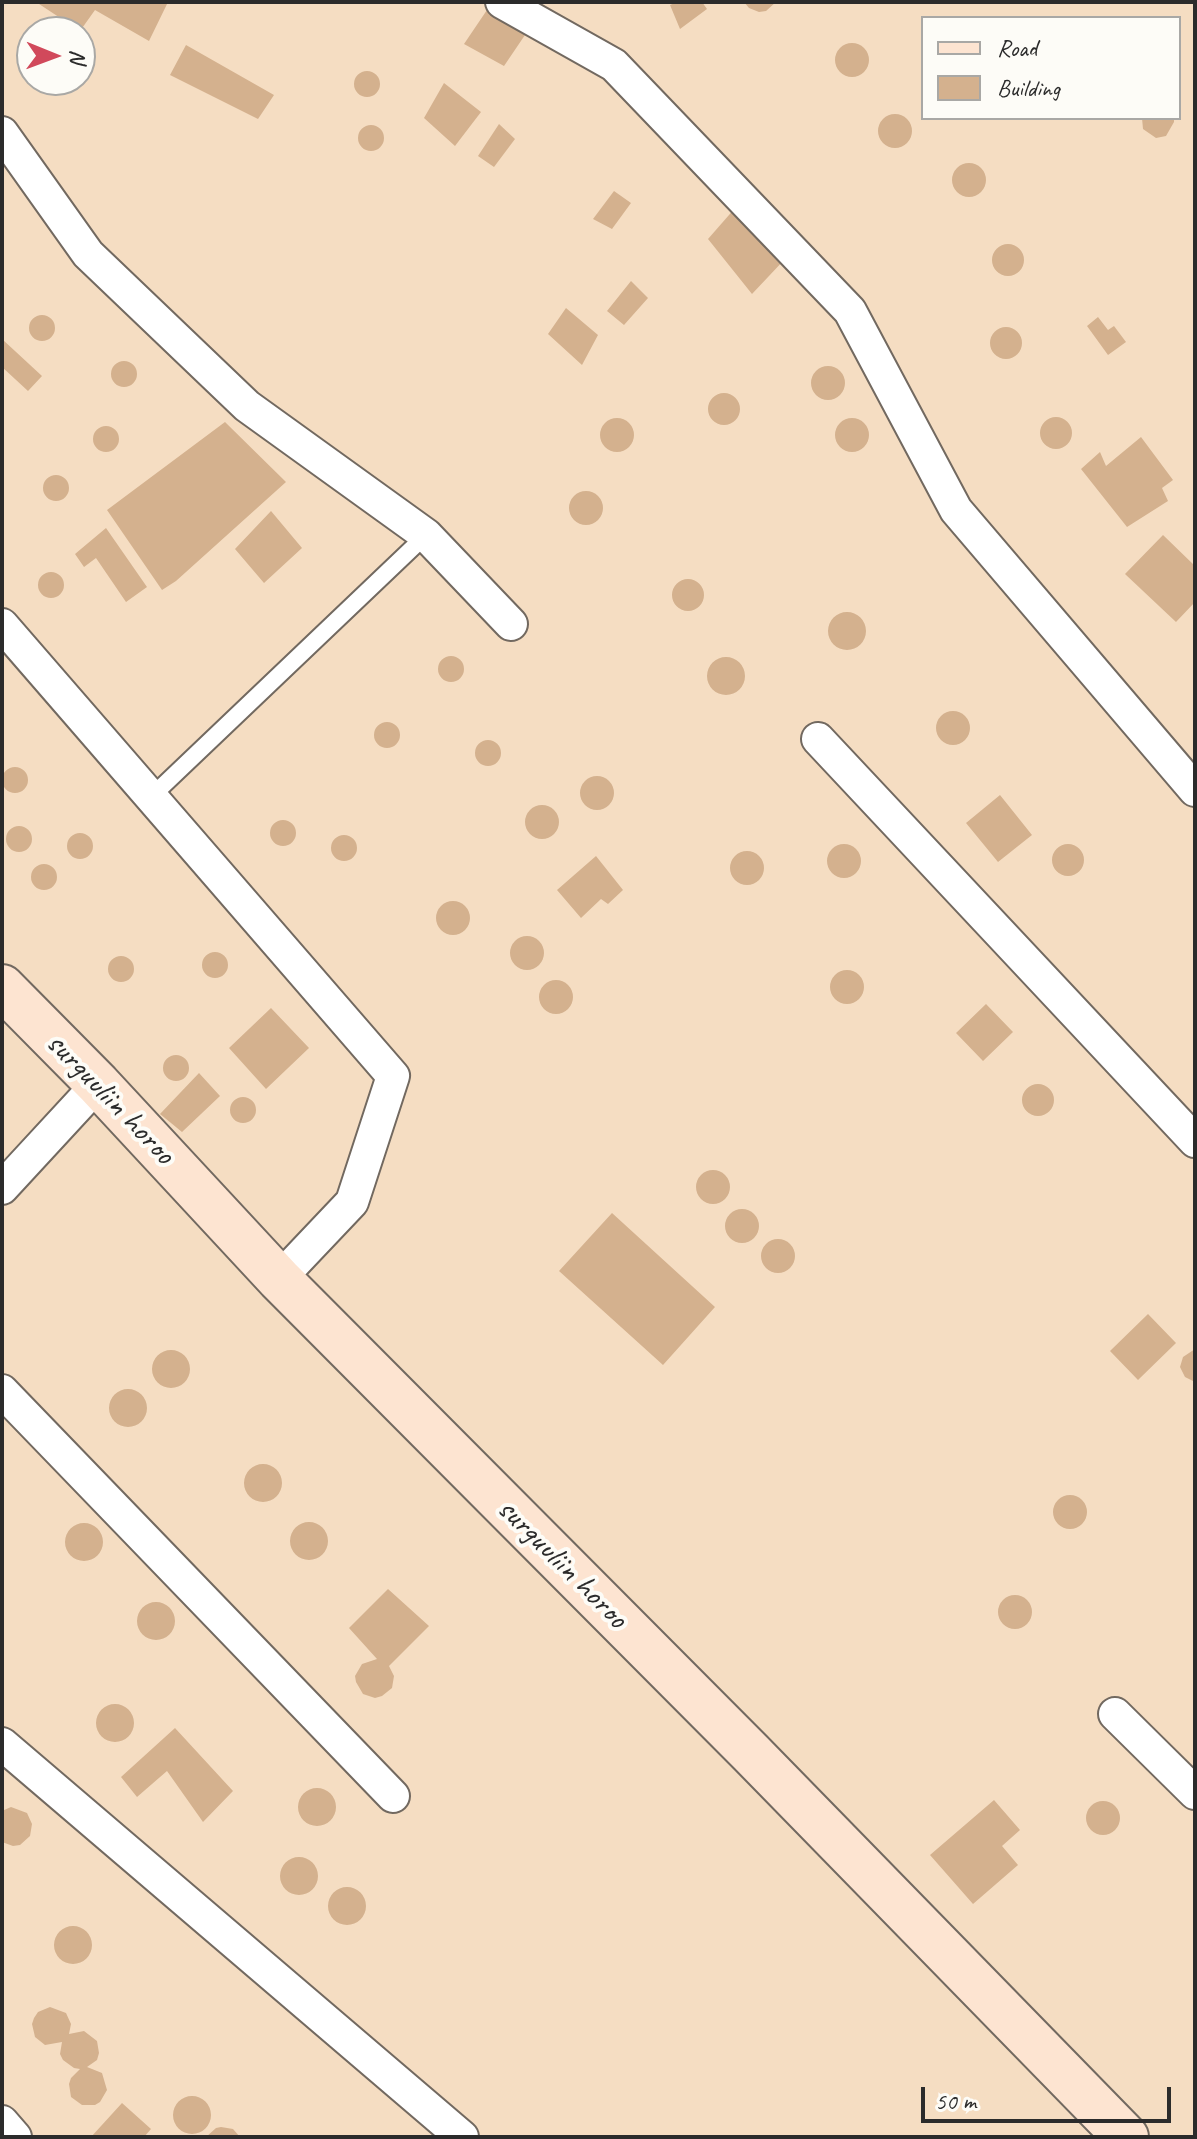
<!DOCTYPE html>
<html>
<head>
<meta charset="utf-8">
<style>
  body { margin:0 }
  #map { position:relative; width:1197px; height:2139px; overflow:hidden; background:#f5ddc2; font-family:Caveat,sans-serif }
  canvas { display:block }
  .frame { position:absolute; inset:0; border:4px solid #2b2b2b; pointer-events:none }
  .legend { position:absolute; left:921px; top:16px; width:260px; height:104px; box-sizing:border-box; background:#fdfcf7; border:2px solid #a9a8a5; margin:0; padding:10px 14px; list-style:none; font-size:24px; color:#2b2b2b }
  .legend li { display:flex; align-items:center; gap:16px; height:40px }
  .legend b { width:40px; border:2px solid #a9a8a5 }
  .north { position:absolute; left:16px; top:16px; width:80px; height:80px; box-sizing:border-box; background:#fdfcf7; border:2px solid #a9a8a5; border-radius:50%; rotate:91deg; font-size:22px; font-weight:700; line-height:32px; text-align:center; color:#2b2b2b }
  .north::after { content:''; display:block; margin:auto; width:28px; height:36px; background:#d1495b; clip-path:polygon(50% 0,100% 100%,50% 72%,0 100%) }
  .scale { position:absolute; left:921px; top:2087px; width:250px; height:36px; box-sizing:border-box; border:4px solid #2b2b2b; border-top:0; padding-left:10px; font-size:24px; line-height:28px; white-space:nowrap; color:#2b2b2b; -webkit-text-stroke:6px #fdfcf7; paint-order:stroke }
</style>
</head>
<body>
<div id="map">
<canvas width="1197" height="2139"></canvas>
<div class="frame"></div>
<ul class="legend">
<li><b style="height:10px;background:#fde4d1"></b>Road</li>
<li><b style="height:22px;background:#d4b18e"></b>Building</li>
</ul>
<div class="north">N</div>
<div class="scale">50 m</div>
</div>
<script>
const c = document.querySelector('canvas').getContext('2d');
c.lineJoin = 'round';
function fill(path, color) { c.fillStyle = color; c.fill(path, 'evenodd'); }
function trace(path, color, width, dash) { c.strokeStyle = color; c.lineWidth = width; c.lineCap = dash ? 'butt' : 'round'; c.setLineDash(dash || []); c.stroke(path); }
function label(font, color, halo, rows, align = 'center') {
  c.font = font + ' Caveat,sans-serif'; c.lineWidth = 8; c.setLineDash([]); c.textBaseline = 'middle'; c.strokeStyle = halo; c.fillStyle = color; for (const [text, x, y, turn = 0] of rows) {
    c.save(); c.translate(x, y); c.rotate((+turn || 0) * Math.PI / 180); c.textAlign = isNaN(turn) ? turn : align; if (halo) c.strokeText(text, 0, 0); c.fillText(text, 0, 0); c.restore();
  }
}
fill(new Path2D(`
  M 36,2 L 168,2 L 149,41 L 95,10 L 80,31 Z
  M 677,2 L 702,2 L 707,9 L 680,29 L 670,5 Z
  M 744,2 L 776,2 L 766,11 L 759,12 L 749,8 Z
  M 489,7 L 525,35 L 504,66 L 464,44 Z
  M835 60a17 17 0 1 1 34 0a17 17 0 1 1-34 0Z
  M 186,45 L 274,95 L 258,119 L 170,75 Z
  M354 84a13 13 0 1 1 26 0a13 13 0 1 1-26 0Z
  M 444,83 L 481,112 L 455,146 L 424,118 Z
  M878 131a17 17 0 1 1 34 0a17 17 0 1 1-34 0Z
  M 1142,118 L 1174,118 L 1174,122 L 1166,136 L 1156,138 L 1143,129 Z
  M 499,124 L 515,139 L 494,167 L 478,156 Z
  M358 138a13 13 0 1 1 26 0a13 13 0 1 1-26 0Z
  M952 180a17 17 0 1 1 34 0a17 17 0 1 1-34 0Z
  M 614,191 L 631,203 L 612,229 L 593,219 Z
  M 743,199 L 785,259 L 752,294 L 708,239 Z
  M992 260a16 16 0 1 1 32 0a16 16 0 1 1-32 0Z
  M 631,281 L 648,298 L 624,325 L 607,311 Z
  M 566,308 L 598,335 L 582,365 L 548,334 Z
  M29 328a13 13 0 1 1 26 0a13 13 0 1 1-26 0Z
  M 1098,317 L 1108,330 L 1114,326 L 1126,342 L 1108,355 L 1087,326 Z
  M990 343a16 16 0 1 1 32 0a16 16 0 1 1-32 0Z
  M 2,339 L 42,376 L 28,391 L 2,367 Z
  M111 374a13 13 0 1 1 26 0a13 13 0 1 1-26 0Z
  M811 383a17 17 0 1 1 34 0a17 17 0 1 1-34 0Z
  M708 409a16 16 0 1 1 32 0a16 16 0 1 1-32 0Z
  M1040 433a16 16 0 1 1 32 0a16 16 0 1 1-32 0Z
  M600 435a17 17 0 1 1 34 0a17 17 0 1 1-34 0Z
  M835 435a17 17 0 1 1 34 0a17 17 0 1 1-34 0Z
  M 225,422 L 286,482 L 176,581 L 162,590 L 107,510 Z
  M93 439a13 13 0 1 1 26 0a13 13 0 1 1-26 0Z
  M 1141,437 L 1173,480 L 1162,488 L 1168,501 L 1127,527 L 1081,469 L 1100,452 L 1106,466 Z
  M43 488a13 13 0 1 1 26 0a13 13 0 1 1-26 0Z
  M569 508a17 17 0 1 1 34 0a17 17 0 1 1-34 0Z
  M 271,511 L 302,548 L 264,583 L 235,549 Z
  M 106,528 L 147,587 L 126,602 L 96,558 L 84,567 L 75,554 Z
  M 1163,535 L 1195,566 L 1195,602 L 1176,622 L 1125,574 Z
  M38 585a13 13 0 1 1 26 0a13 13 0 1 1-26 0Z
  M672 595a16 16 0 1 1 32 0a16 16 0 1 1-32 0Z
  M828 631a19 19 0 1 1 38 0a19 19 0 1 1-38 0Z
  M438 669a13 13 0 1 1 26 0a13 13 0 1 1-26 0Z
  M707 676a19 19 0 1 1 38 0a19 19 0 1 1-38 0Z
  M936 728a17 17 0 1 1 34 0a17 17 0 1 1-34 0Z
  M374 735a13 13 0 1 1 26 0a13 13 0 1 1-26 0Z
  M475 753a13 13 0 1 1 26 0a13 13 0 1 1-26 0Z
  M2 780a13 13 0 1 1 26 0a13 13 0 1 1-26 0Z
  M580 793a17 17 0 1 1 34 0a17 17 0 1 1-34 0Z
  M 1000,795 L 1032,835 L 998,862 L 966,823 Z
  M525 822a17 17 0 1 1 34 0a17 17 0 1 1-34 0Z
  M270 833a13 13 0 1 1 26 0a13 13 0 1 1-26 0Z
  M6 839a13 13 0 1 1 26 0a13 13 0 1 1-26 0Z
  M67 846a13 13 0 1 1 26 0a13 13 0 1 1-26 0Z
  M331 848a13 13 0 1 1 26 0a13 13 0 1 1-26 0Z
  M1052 860a16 16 0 1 1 32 0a16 16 0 1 1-32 0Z
  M827 861a17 17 0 1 1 34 0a17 17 0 1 1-34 0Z
  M730 868a17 17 0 1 1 34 0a17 17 0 1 1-34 0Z
  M 596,856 L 623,890 L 608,904 L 601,899 L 581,918 L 557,890 Z
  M31 877a13 13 0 1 1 26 0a13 13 0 1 1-26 0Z
  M436 918a17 17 0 1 1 34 0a17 17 0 1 1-34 0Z
  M510 953a17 17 0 1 1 34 0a17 17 0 1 1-34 0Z
  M202 965a13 13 0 1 1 26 0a13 13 0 1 1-26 0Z
  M108 969a13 13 0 1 1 26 0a13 13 0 1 1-26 0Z
  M830 987a17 17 0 1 1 34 0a17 17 0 1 1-34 0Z
  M539 997a17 17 0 1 1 34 0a17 17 0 1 1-34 0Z
  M 986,1004 L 1013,1032 L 983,1061 L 956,1033 Z
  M 271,1008 L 309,1048 L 266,1089 L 229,1048 Z
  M163 1068a13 13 0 1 1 26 0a13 13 0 1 1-26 0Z
  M 199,1073 L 220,1096 L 182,1132 L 160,1114 Z
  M1022 1100a16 16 0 1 1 32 0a16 16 0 1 1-32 0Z
  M230 1110a13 13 0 1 1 26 0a13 13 0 1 1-26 0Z
  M696 1187a17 17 0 1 1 34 0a17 17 0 1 1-34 0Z
  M725 1226a17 17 0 1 1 34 0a17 17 0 1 1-34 0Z
  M 612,1213 L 715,1307 L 663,1365 L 559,1271 Z
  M761 1256a17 17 0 1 1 34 0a17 17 0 1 1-34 0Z
  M 1148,1314 L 1176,1343 L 1138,1380 L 1110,1351 Z
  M 1195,1349 L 1195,1382 L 1185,1377 L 1180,1367 L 1183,1357 Z
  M152 1369a19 19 0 1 1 38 0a19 19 0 1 1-38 0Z
  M109 1408a19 19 0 1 1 38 0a19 19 0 1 1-38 0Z
  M244 1483a19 19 0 1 1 38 0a19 19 0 1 1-38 0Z
  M1053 1512a17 17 0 1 1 34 0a17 17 0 1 1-34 0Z
  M290 1541a19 19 0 1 1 38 0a19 19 0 1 1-38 0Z
  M65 1542a19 19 0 1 1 38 0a19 19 0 1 1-38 0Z
  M 388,1589 L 429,1626 L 389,1666 L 394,1676 L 392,1688 L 382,1696 L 375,1698 L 363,1694 L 356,1682 L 355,1676 L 362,1664 L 377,1659 L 349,1628 Z
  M998 1612a17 17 0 1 1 34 0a17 17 0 1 1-34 0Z
  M137 1621a19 19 0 1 1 38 0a19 19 0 1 1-38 0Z
  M96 1723a19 19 0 1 1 38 0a19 19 0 1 1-38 0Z
  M 175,1728 L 233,1791 L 203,1822 L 167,1771 L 137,1797 L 121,1777 Z
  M298 1807a19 19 0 1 1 38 0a19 19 0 1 1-38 0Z
  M 994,1800 L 1020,1830 L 1002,1846 L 1018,1865 L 973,1904 L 930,1855 Z
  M1086 1818a17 17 0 1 1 34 0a17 17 0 1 1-34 0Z
  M 11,1807 L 27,1813 L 32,1824 L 30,1836 L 20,1845 L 13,1846 L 2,1842 L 2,1811 Z
  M280 1876a19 19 0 1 1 38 0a19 19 0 1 1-38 0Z
  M328 1906a19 19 0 1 1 38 0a19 19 0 1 1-38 0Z
  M54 1945a19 19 0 1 1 38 0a19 19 0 1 1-38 0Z
  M 50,2007 L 66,2013 L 71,2024 L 69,2034 L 84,2031 L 97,2041 L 99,2053 L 97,2060 L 87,2067 L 102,2073 L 107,2090 L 100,2102 L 95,2105 L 82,2105 L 71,2097 L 69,2084 L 71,2078 L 80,2069 L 74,2068 L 63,2060 L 60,2054 L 62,2042 L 45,2045 L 35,2037 L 32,2024 L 34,2018 L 38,2012 Z
  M173 2115a19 19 0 1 1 38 0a19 19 0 1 1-38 0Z
  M 122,2103 L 151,2129 L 144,2137 L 91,2137 Z
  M 221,2127 L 233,2129 L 240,2137 L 206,2137 L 216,2128 Z`), '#d4b18e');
const lane = new Path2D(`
  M 152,796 L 426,535`);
const street = new Path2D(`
  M 502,2 L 614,65 L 850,311 L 956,510 L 1195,790
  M 2,133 L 88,254 L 247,406 L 426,535 L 511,624
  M 2,625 L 393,1076 L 352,1202 L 279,1279
  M 818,739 L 1195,1141
  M 2,1188 L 98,1084
  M 2,1391 L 393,1796
  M 1115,1714 L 1195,1793
  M 2,1744 L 462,2137
  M 2,2122 L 15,2137`);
const secondary = new Path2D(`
  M 2,987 L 98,1084 L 279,1279 L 751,1753 L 1126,2137`);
trace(lane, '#726960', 20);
trace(street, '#726960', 36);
trace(secondary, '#726960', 48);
trace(lane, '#fff', 16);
trace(street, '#fff', 32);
trace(secondary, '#fde4d1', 44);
label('32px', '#2b2b2b', '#fdfcf7', [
  ["surguuliin horoo",110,1099,46],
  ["surguuliin horoo",562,1564,45]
]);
</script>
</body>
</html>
